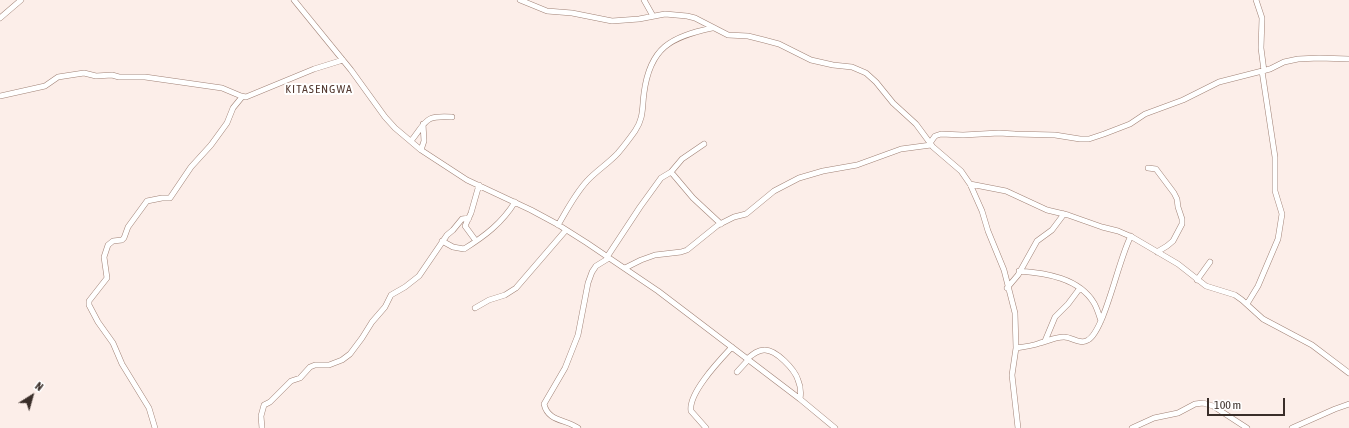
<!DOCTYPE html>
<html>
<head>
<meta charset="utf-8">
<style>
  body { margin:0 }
  #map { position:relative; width:1349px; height:428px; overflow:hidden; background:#fceee9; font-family:"Asap Condensed",sans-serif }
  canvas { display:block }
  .north { position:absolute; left:12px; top:376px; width:40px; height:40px; -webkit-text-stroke:3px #fff; paint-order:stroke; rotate:37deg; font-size:11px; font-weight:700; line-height:16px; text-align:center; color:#3a2e29 }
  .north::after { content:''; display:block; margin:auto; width:14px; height:18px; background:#3a2e29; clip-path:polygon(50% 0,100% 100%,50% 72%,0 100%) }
  .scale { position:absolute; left:1207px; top:398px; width:78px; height:18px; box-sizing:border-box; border:2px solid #3a2e29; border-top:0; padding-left:5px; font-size:12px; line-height:14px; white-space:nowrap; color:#3a2e29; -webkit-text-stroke:3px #fff; paint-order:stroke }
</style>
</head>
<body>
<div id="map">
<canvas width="1349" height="428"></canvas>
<div class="north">N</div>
<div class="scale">100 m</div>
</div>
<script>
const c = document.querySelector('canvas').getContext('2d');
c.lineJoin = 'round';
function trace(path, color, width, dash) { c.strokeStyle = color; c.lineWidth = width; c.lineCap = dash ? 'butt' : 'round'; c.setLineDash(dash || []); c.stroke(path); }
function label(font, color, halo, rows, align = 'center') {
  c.font = font + ' "Asap Condensed",sans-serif'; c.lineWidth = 4; c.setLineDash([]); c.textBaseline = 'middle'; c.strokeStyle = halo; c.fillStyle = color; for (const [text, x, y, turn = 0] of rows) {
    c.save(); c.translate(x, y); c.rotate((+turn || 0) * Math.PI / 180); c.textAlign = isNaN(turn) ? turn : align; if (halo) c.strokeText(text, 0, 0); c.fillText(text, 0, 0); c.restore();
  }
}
const minor = new Path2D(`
  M 294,0 L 351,70 L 385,117 L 395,128 L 421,150 L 467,180 L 531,210 L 557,224 L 587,243 L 658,291 L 800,399 L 835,428
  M 520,0 L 547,11 L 572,13 L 612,21 L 639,19 L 665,14 L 687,16 L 695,18 L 728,35 L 748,36 L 764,40 L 779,44 L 811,60 L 833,65 L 852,67 L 866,73 L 876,82 L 893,103 L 916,124 L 933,147 L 961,171 L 970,184 L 982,211 L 988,231 L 1004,270 L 1015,313 L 1016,348 L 1012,375 L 1018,428
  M 644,0 L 653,16
  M 1256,0 L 1262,18 L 1261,48 L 1264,71
  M 0,18 L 21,0
  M 0,96 L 45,86 L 58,77 L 84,73 L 96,76 L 112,75 L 119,77 L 145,77 L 222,88 L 241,96 L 246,97 L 314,69 L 343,60
  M 411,141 C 427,121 424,115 452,117
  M 930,143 L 935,136 L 941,134 L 963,135 L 999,133 L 1015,134 L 1055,135 L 1080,139 L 1089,139 L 1104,134 L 1130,124 L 1145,114 L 1183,100 L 1219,82 L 1270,69 L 1284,62 L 1298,59 L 1319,58 L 1349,59
  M 421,150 L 424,141 L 423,124
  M 1148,168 L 1156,169 L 1174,193 L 1177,199 L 1178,207 L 1182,219 L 1182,224 L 1173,241 L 1167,246 L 1157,252
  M 671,172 L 693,198 L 721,224
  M 970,184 L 1006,191 L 1047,210 L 1068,215 L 1102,227 L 1118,231 L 1132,237 L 1178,264 L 1206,286 L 1235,295 L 1242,300 L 1263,319 L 1312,345 L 1349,373
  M 558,225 C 567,210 575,194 587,181 C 596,171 609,163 618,153 C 624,146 630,138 635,131 C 644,118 642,107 644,93 C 650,47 671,37 712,28
  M 442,241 L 453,247 L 464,249 C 485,236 502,223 515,202
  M 476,241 L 465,226 L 471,213 L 479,185
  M 607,257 L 640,207 L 661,178 L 671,172 L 682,159 L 704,144
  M 625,268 L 641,260 L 655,255 L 681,252 L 687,250 L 718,225 L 734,217 L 746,214 L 774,191 L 799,178 L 823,171 L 857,165 L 901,149 L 931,145
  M 1019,271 C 1046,273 1079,278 1094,303 C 1097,308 1099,315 1101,321
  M 1197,280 L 1210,262
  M 1007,288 L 1018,275 L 1037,241 L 1052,230 L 1064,214
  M 1247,304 L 1258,286 L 1278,239 L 1282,214 L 1275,191 L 1275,157 L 1262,71
  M 475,308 L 489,300 L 505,295 L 516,288 L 566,230
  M 1045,341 L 1055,317 L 1068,304 L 1080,288
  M 1016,348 C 1024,347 1032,346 1040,343 C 1048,341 1055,337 1064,337 C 1072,337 1080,345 1088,340 C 1105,330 1119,257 1131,236
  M 747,359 C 752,355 757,350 764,350 C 776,349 795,370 798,380 C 801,387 801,393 800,399
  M 737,372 L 748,360
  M 155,428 L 149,408 L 122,364 L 113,343 L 98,322 L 89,305 L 89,301 L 107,278 L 104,257 L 108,245 L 113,241 L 122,240 L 124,238 L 128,227 L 147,201 L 162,198 L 170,198 L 191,167 L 211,145 L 227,123 L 233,108 L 242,97
  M 262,428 L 261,416 L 264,405 L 270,402 L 291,381 L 300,378 L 310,367 L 315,365 L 329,365 L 342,360 L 350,354 L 362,338 L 372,322 L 385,307 L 391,295 L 405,287 L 419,276 L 447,235 L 453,230 L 462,219 L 469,218
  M 578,428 C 566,419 548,422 544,404 L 565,368 L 578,335 L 588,283 L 592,272 L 596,266 L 609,258
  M 706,428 L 691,411 C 688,393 720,360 732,347
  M 1132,428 L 1154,418 L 1178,413 L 1195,404 L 1203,403 L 1213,406 L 1247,428
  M 1292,428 L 1335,409 L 1349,404`);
trace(minor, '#a08276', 6);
trace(minor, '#fff', 5);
c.letterSpacing = '1px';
label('12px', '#543a31', '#fff', [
  ["KITASENGWA",319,89]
]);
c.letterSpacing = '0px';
</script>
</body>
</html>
